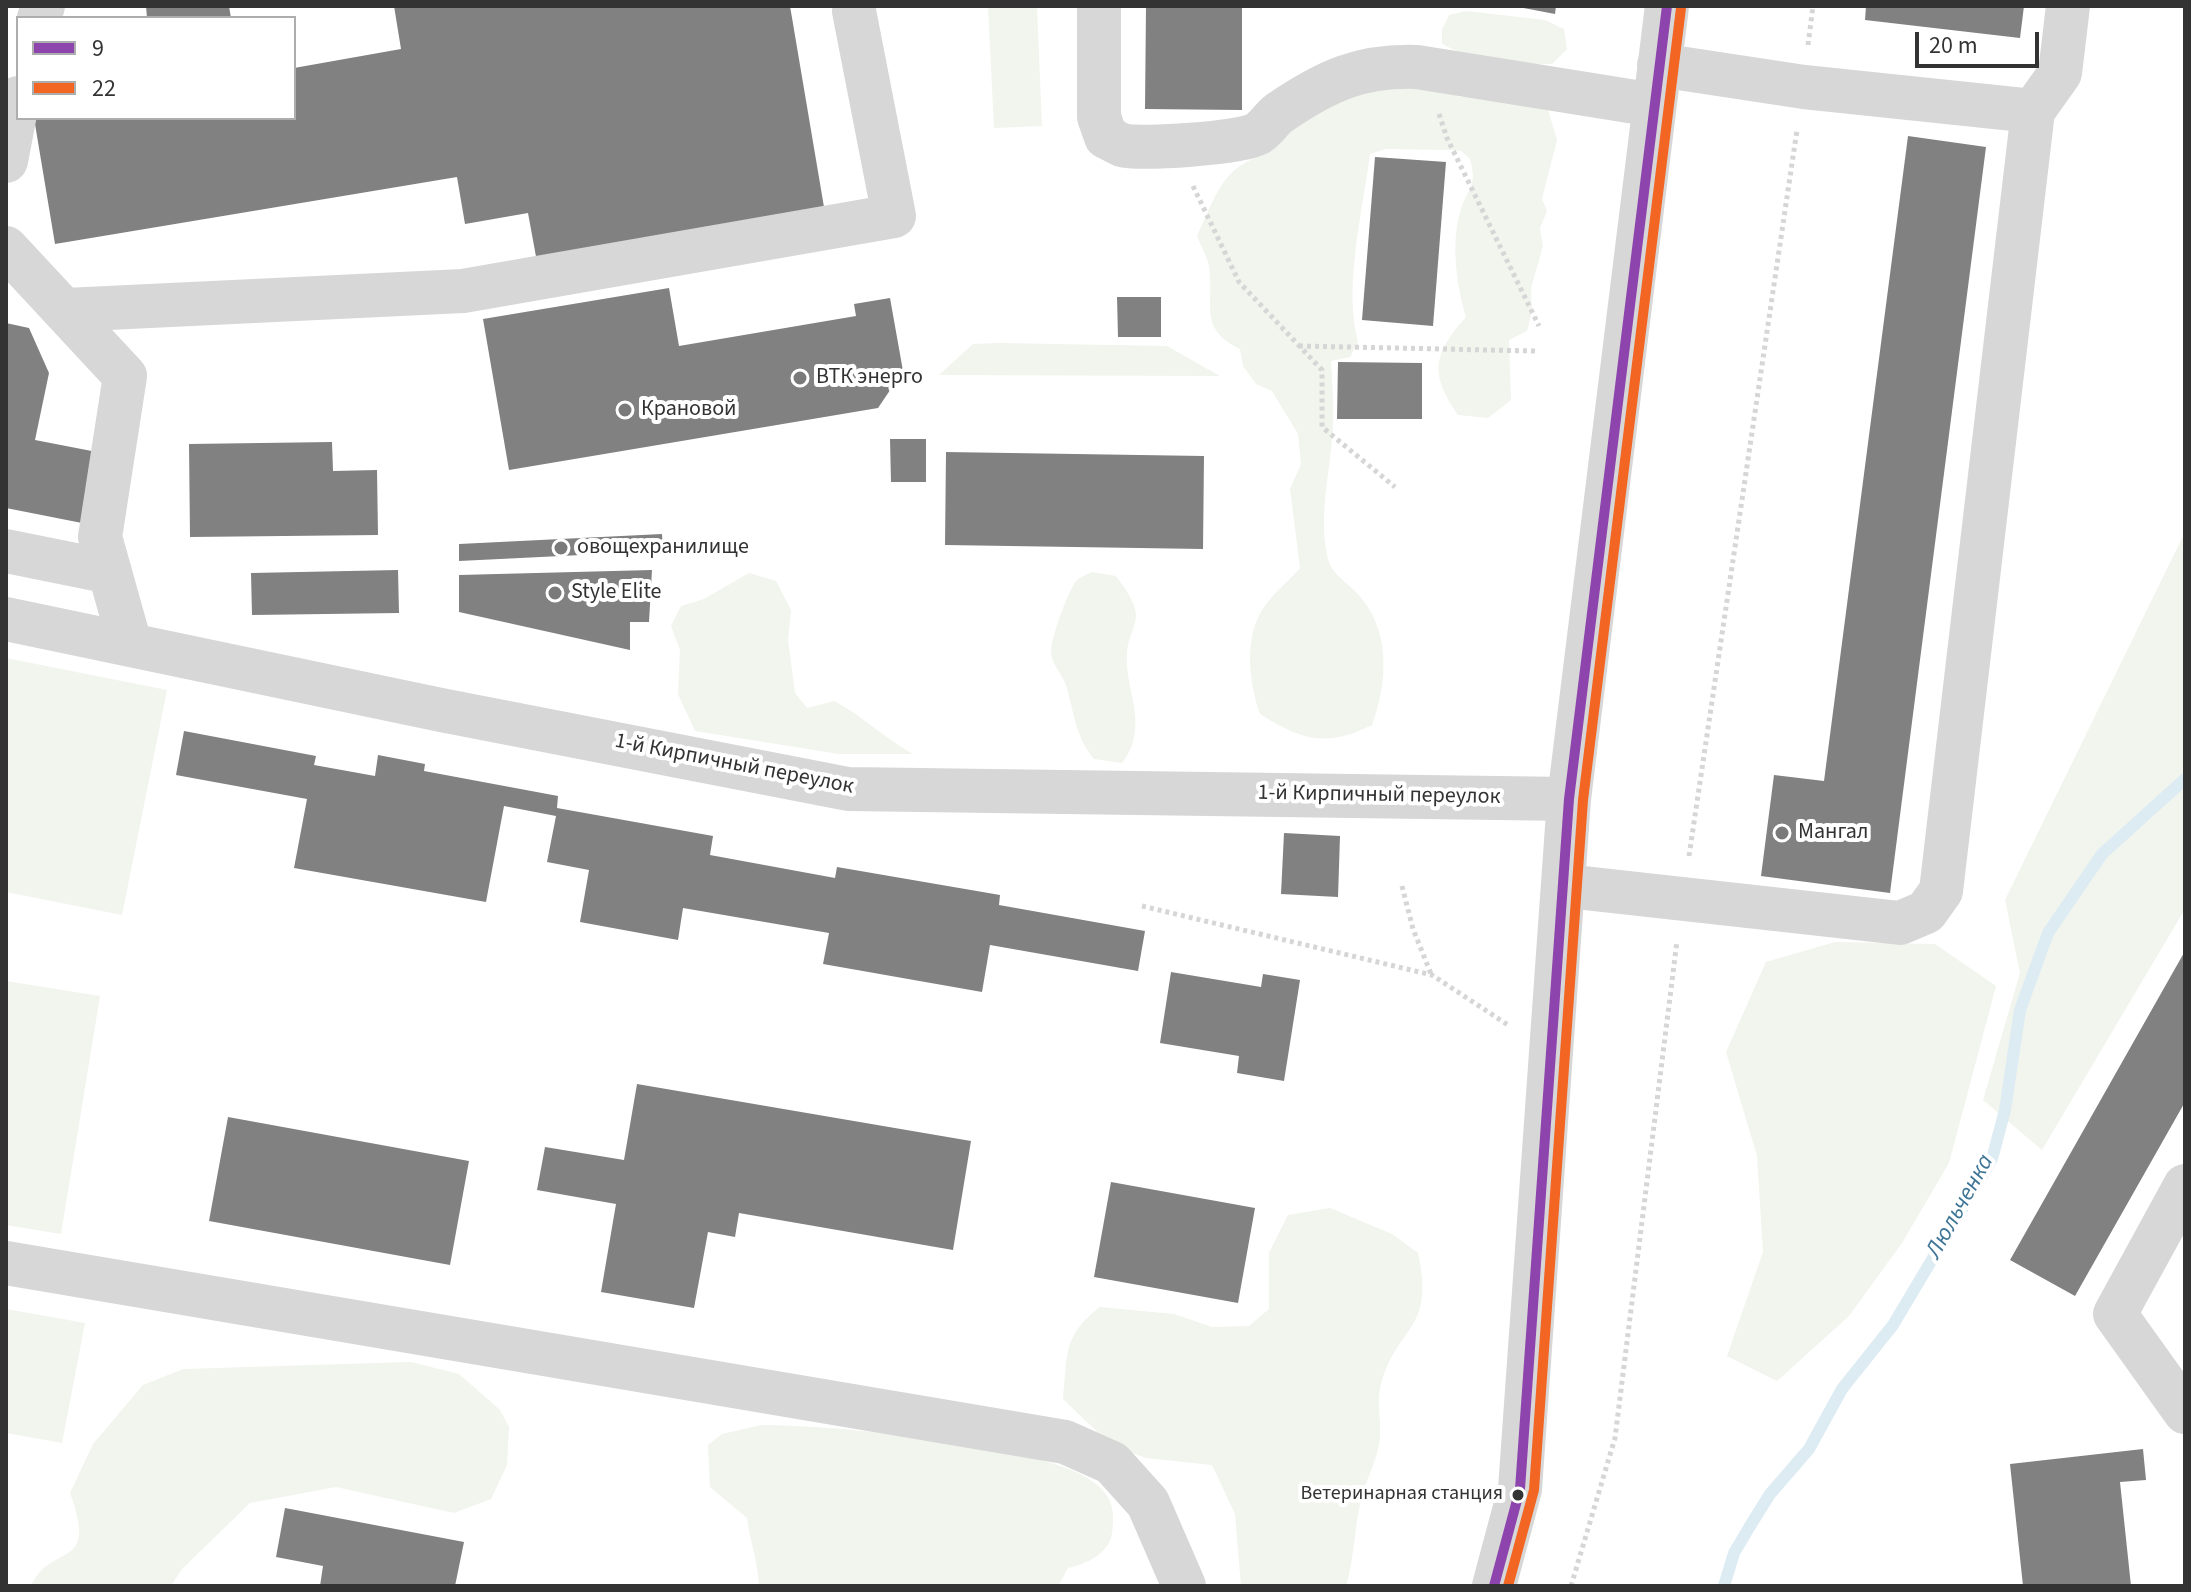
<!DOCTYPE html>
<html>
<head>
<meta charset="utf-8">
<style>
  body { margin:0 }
  #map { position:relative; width:2191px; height:1592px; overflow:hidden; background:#fff; font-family:"Source Sans 3",sans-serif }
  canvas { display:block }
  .frame { position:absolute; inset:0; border:8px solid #333; pointer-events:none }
  .legend { position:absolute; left:16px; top:16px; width:280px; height:104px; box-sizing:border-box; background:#fff; border:2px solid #adadad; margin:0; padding:10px 14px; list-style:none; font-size:24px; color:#333 }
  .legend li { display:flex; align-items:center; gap:16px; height:40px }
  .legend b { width:40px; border:2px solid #adadad }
  .scale { position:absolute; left:1915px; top:32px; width:124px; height:36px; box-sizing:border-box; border:4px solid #333; border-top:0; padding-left:10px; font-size:24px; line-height:28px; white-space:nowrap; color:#333; -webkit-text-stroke:6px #fff; paint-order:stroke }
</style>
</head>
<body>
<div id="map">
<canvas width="2191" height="1592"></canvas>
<div class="frame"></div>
<ul class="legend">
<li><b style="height:10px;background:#8e44ad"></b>9</li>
<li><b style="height:10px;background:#f26522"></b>22</li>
</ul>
<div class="scale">20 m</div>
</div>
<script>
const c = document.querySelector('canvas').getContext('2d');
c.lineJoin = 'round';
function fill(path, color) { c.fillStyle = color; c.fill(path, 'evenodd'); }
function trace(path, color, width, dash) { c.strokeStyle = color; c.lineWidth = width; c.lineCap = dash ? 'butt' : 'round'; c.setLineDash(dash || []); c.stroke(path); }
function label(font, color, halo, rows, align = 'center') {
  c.font = font + ' "Source Sans 3",sans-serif'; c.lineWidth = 8; c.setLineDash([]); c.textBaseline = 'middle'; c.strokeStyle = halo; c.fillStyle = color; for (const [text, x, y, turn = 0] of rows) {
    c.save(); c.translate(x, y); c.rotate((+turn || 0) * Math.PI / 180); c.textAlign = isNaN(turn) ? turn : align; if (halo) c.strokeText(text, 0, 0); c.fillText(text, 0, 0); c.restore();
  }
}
fill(new Path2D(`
  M 988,6 L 1037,6 L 1042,126 L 994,128 Z
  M 1466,11 L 1545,20 L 1564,29 L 1567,49 L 1552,64 C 1508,65 1482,65 1442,44 L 1442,30 L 1449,15 Z
  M 1429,84 L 1460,97 L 1477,93 L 1544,96 L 1557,140 L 1542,199 L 1547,211 L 1540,228 L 1543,246 L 1531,288 L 1532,311 L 1527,331 L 1509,340 L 1511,400 L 1488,418 L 1458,415 C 1429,373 1433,354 1466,317 C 1456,283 1450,240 1462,206 C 1470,185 1477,185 1470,159 L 1461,151 L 1453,150 L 1386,149 L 1370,154 C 1363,209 1343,288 1358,342 L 1350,357 L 1331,361 C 1332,381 1334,401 1333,422 C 1332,466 1318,511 1327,555 C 1330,573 1345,581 1357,593 C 1391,629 1388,682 1372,725 C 1326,748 1301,740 1260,714 C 1249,682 1244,640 1262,610 C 1272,594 1288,582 1300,568 L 1290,489 L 1301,464 L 1298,434 L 1272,391 L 1256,384 L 1243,366 L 1240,349 C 1197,328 1215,304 1209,266 C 1207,256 1201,246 1197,236 C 1215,199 1221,166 1265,155 L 1271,139 L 1329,90 Z
  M 999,343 L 1167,346 L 1220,376 L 939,375 L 973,344 Z
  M 2185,532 L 2185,909 L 2042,1150 L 1983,1100 L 2020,973 L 2005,900 Z
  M 1092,572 L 1116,576 C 1124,587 1135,601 1136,615 C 1136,626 1128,639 1127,651 C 1124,691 1151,727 1122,763 L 1094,759 C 1075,736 1074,712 1066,685 C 1062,673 1051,664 1051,651 C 1051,638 1068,592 1076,581 C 1080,577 1086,575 1092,572 Z
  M 749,573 L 776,581 L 791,610 L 788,640 L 795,693 L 807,708 L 834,701 C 863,716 884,738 913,754 L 839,754 L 695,731 L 678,694 L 680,650 L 671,626 L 681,606 L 704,599 Z
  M 6,658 L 167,690 L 122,915 L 6,892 Z
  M 1835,942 L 1935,944 L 1996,986 L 1949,1163 L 1902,1243 L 1849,1316 L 1777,1381 L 1727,1356 L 1763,1252 L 1757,1156 L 1726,1052 L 1766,962 Z
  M 6,981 L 100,996 L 61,1234 L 6,1225 Z
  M 1330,1208 L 1392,1234 L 1418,1253 C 1436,1334 1394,1325 1380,1389 C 1376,1406 1383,1426 1379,1444 C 1376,1462 1367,1478 1362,1496 C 1354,1526 1355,1556 1346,1586 L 1241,1586 L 1235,1514 L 1212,1465 L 1146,1458 L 1111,1445 L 1063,1399 C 1068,1355 1062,1336 1100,1307 L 1174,1314 L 1212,1327 L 1249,1326 L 1269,1309 L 1269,1253 L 1288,1215 Z
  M 6,1309 L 85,1323 L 62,1443 L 6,1433 Z
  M 411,1362 L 459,1374 L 500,1410 L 509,1427 L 507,1465 L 491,1499 L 454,1513 L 336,1487 L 250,1503 L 182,1569 L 171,1586 L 31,1586 C 52,1541 99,1572 70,1493 L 93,1444 L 143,1385 L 168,1375 L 184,1369 Z
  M 762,1425 C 828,1425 1050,1444 1096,1484 C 1113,1498 1115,1512 1112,1533 C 1109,1554 1086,1564 1068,1568 L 1058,1586 L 759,1586 C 758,1562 750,1541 747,1518 L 710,1487 L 708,1445 L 722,1434 Z`), '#f1f5ed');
trace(new Path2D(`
  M 1724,1586 L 1734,1553 L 1750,1526 L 1770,1494 L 1809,1449 L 1842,1389 L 1893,1325 L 1992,1159 L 2005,1110 L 2020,1010 L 2048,933 L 2102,854 L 2185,779`), '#ddebf3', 12);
fill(new Path2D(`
  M 146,6 L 229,6 L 231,18 L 147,18 Z
  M 394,6 L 790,6 L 825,213 L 537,262 L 528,213 L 465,224 L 457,177 L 55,244 L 34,118 L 294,118 L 294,68 L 401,49 Z
  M 1146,6 L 1242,6 L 1242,110 L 1145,109 Z
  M 1513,6 L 1556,6 L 1555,14 Z
  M 1866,6 L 2024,6 L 2020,38 L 1865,20 Z
  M 1908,136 L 1986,147 L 1890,893 L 1761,876 L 1774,775 L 1824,781 Z
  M 1375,157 L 1446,162 L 1433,326 L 1362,320 Z
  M 669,288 L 679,346 L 856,316 L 854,304 L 890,298 L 903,371 L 878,408 L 509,470 L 483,319 Z
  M 1117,297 L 1161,297 L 1161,337 L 1118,337 Z
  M 6,323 L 29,328 L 49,373 L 35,440 L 102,453 L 87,524 L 6,508 Z
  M 1338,362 L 1422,363 L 1422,419 L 1337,419 Z
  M 890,439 L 926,439 L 926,482 L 891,482 Z
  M 332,442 L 333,471 L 377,470 L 378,535 L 190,537 L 189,444 Z
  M 946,452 L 1204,456 L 1203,549 L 945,545 Z
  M 662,534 L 663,551 L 459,561 L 459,544 Z
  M 398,570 L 399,613 L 252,615 L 251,573 Z
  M 652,570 L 649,622 L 630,622 L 630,650 L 459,612 L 459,575 Z
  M 184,731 L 316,756 L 314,765 L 375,776 L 378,755 L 425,764 L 424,771 L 558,796 L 557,808 L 713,836 L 710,855 L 835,878 L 837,867 L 1000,895 L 999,905 L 1145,931 L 1138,971 L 990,945 L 982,992 L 823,964 L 829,933 L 683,908 L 678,940 L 580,922 L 589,870 L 547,862 L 556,816 L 504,806 L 486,902 L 294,868 L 307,799 L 176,775 Z
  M 1284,833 L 1340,836 L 1338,897 L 1281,894 Z
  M 2185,951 L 2185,1102 L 2075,1296 L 2010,1260 Z
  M 1171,972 L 1261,987 L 1263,974 L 1300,980 L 1284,1081 L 1237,1073 L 1239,1056 L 1160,1043 Z
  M 637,1084 L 971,1141 L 953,1250 L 739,1213 L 735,1237 L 708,1232 L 694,1308 L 601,1292 L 616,1204 L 537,1190 L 545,1147 L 624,1160 Z
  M 228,1117 L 469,1161 L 450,1265 L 209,1221 Z
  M 1111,1182 L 1255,1208 L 1238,1303 L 1094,1277 Z
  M 2143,1449 L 2146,1480 L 2120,1482 L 2131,1586 L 2023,1586 L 2010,1464 Z
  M 285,1508 L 464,1542 L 455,1586 L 320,1586 L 323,1566 L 276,1557 Z`), '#818181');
trace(new Path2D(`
  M 1808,45 L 1813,6
  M 1439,114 L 1447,138 L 1539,326
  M 1193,186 L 1239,282 L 1322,370 L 1322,427 L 1395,487
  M 1299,346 L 1536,351
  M 1689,856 L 1797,130
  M 1402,886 L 1413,929 L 1431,974
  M 1142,906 L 1432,975 L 1508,1025
  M 1571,1586 L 1615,1438 L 1677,941`), '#d6d6d6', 5, [4, 4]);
trace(new Path2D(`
  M 1099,6 L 1099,117 L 1106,137 C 1111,139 1117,143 1122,145 C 1140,150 1242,143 1257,134 C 1266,129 1271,119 1279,113 C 1326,81 1360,65 1417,67 L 1654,105
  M 39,18 L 43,6
  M 1659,65 L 1804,87 L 2033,111
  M 6,161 L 18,98
  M 6,248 L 125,376 L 100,537 L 130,644
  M 66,310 L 463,291 L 894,216 L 854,11
  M 6,551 L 110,572
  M 6,619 L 441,710 L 848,789 L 1569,799
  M 1566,886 L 1900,923 L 1926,912 L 1941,891 L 2033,111 L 2060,73 L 2068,6
  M 2185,1186 L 2115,1314 L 2185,1412
  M 6,1263 L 1065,1442 L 1112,1463 L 1148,1503 L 1184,1586
  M 1494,1586 L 1520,1489 L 1569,799 L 1667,6`), '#d7d7d7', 44);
trace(new Path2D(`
  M 1494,1586 L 1520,1489 L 1569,799 L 1667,6`), '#8e44ad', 10);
trace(new Path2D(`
  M 1508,1586 L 1534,1490 L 1583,800 L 1681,8`), '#f26522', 10);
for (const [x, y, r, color] of [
  [800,378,8,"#7a7a7a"],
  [625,410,8,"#7a7a7a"],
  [561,548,8,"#7a7a7a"],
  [555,593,8,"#7a7a7a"],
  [1782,833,8,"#7a7a7a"],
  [1518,1495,7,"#333"]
]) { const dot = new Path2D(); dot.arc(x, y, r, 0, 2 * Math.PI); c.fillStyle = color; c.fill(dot); trace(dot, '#fff', 3); }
label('20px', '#333', '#fff', [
  ["Ветеринарная станция",1503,1495]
], 'right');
label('22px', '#333', '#fff', [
  ["ВТК энерго",816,378],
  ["Крановой",641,410],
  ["овощехранилище",577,548],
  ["Style Elite",571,593],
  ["Мангал",1798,833]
], 'left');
label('22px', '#333', '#fff', [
  ["1-й Кирпичный переулок",734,765,11],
  ["1-й Кирпичный переулок",1379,796,1]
]);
label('italic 24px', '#3f7597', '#fff', [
  ["Люльченка",1961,1207,-61]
]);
</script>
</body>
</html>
